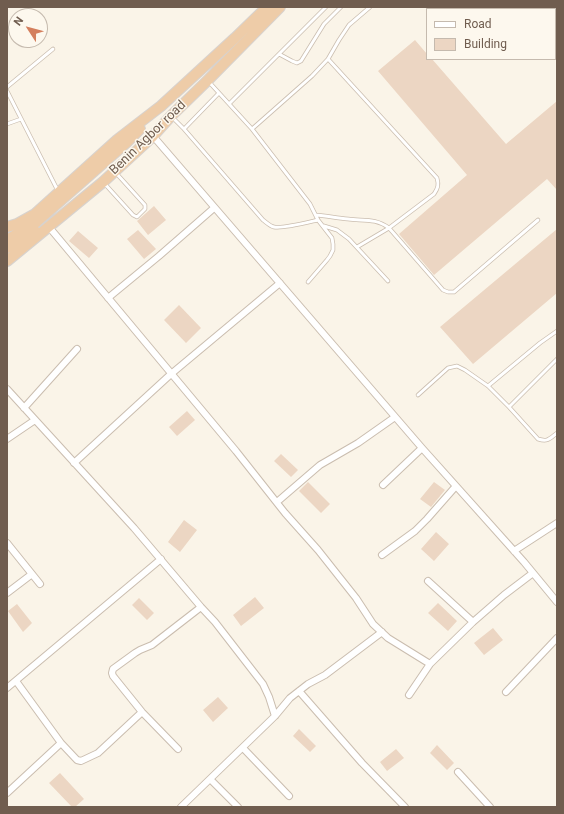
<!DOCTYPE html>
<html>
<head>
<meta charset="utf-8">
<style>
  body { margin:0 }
  #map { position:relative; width:564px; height:814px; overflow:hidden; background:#faf4e8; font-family:Roboto,sans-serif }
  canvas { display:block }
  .frame { position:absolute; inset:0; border:8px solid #705d4f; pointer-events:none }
  .legend { position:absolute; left:426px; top:8px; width:130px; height:52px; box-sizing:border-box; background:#fdf8ee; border:1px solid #c5baae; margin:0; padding:5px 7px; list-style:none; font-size:12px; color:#705d4f }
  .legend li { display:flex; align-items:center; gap:8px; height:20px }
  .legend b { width:20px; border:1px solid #c5baae }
  .north { position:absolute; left:8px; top:8px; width:40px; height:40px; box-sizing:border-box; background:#fdf8ee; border:1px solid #c5baae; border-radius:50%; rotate:306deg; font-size:11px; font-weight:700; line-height:16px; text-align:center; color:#705d4f }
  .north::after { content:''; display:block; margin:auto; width:14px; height:18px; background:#d47f5d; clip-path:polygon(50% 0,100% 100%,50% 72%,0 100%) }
</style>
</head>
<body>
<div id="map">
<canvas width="564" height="814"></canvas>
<div class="frame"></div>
<ul class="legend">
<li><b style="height:5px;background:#fff"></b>Road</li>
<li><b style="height:11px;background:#ecd6c3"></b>Building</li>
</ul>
<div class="north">N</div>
</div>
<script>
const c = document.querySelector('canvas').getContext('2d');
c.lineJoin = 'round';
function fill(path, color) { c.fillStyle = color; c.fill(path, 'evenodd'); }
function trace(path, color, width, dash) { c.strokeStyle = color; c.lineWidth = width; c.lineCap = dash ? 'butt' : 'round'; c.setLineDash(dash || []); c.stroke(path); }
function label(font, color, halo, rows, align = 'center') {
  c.font = font + ' Roboto,sans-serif'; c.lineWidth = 3; c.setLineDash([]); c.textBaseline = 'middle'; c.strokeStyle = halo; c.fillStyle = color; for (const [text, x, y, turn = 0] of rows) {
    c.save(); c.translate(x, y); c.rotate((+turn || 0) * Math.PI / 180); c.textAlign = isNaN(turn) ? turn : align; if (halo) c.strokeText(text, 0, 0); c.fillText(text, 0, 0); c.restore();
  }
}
fill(new Path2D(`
  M 415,40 L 427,54 L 427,59 L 432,59 L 506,144 L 557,101 L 557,190 L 547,179 L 434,275 L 399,234 L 467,175 L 378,71 Z
  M 154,206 L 166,220 L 148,235 L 137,221 Z
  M 557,229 L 557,293 L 473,364 L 440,327 Z
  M 138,230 L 156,249 L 144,259 L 127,239 Z
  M 78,231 L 98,248 L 89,258 L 69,241 Z
  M 179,305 L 201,328 L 186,343 L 164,320 Z
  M 187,411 L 195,420 L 177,436 L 169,427 Z
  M 281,454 L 298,470 L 291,477 L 274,461 Z
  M 308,482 L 330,504 L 321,513 L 299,491 Z
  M 434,482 L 445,490 L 431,507 L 420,499 Z
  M 184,520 L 197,530 L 180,552 L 168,542 Z
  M 436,532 L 449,544 L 434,561 L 421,549 Z
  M 255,597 L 264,608 L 241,626 L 233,615 Z
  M 139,598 L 154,613 L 147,620 L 132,605 Z
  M 438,603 L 457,621 L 448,631 L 428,613 Z
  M 17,604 L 32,623 L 23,632 L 8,611 Z
  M 493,628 L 503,640 L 484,655 L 474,643 Z
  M 218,697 L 228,708 L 213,722 L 203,710 Z
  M 299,729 L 316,746 L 310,752 L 293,736 Z
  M 437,745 L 454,763 L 447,770 L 430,753 Z
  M 396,749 L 404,758 L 387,771 L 380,762 Z
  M 60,773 L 84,799 L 75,807 L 72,807 L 49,783 Z`), '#ecd6c3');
const service = new Path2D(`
  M 279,54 L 292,61 L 297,63 L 301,61 L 324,24 L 341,7
  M 328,59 L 437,178 C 439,185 438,188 434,194 L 389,228 L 357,247
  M 209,82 L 252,129 L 310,204 L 318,220 L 332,238 L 333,244 L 333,250 L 330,256 L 327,260 L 308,282
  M 7,87 L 53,49
  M 7,91 L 58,191
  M 229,104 L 326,7
  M 172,117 L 184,129 L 263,220 C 267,223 270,226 274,227 C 282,229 309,222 318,220
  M 7,124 L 21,119
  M 184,129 L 219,93
  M 252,129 L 312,76 L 328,59 L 339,40 L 349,25 L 370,7
  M 104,183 L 133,215 L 137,217 L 145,209 L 145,205 L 116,173
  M 316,215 C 327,216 337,218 348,219 C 363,221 376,218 389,228 L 443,290 L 448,292 L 454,292 L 538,220
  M 324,226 L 337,230 L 349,239 L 388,281
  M 488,386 L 540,343 L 557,331
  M 418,395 L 448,368 L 457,366 L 465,370 L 488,386 L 509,407 L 538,439 C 548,442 549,439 557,433
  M 509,407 L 557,359`);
const minor = new Path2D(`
  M 526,7 L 528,9
  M 555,41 L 557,43
  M 153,136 L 422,448 L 524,562 L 557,602
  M 49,227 L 236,451 L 285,513 L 318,550 L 356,598 L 373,624 L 388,638 L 430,664
  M 108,298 L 159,256 L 214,208
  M 7,389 L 134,528 L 201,607 L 215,622 L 263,684 L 269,697 L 275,716
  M 24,408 L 77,349
  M 7,439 L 35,420
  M 74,463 L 171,374 L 280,283
  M 383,485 L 422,448
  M 277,502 L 320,465 L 358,443 L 395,417
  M 7,543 L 40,584
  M 514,551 L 557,523
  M 382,555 L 415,531 L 427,519 L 456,486
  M 428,581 L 473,622
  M 7,593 L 32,574
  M 16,681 L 61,743
  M 7,688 L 161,559
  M 299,691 L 362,763 L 405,807
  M 506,692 L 557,638
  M 409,695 L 430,664 L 473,622 L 504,595 L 533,573
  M 243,748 L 289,796
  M 178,749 L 142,712 L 113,676 L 112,673 L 113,669 L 135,653 L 140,650 L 152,645 L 201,607
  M 458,772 L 490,807
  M 210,779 L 238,807
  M 7,793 L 61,743 L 77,760 L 81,761 L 98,753 L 142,712
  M 181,807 L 275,716 L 290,698 L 308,684 L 325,675 L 382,632`);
const trunk = new Path2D(`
  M 7,227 L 17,224 L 35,214 L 117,140 L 161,106 L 235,38 L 267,7
  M 7,240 L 34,224 L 126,143 L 140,129
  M 7,248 L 35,231
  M 7,261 L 103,182 L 153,136 L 171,116 L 208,80 L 280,7`);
trace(service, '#cabdaf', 4.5);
trace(minor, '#cabdaf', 8);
trace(trunk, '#d7d2ce', 12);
trace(service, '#fff', 3);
trace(minor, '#fff', 6);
trace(trunk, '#eecca8', 10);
label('13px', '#705d4f', '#fdf8ee', [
  ["Benin Agbor road",148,138,-44]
]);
</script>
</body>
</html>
